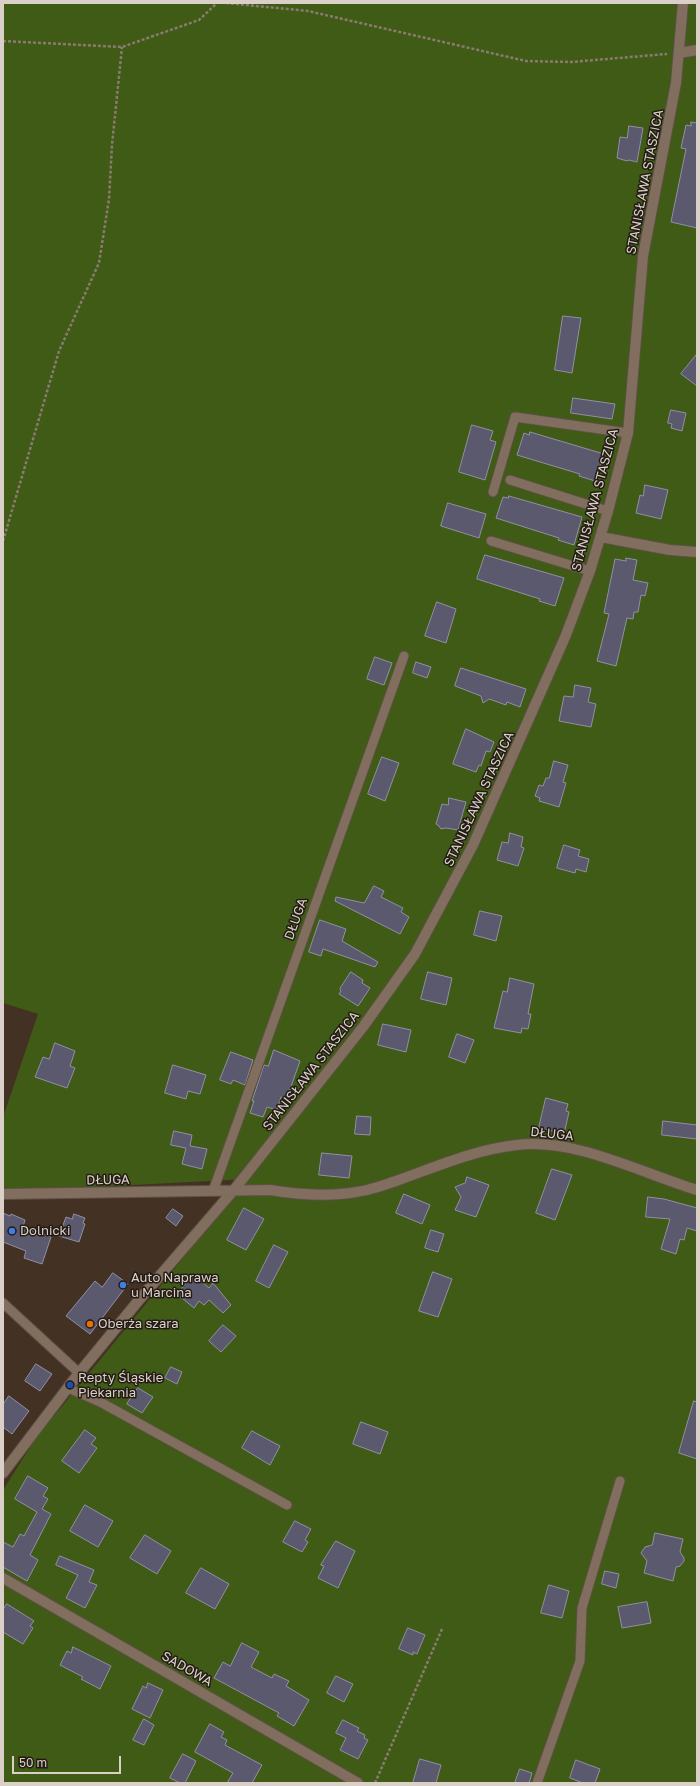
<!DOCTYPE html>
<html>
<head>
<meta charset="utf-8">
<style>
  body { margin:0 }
  #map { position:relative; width:700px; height:1786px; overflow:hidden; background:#433124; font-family:"Golos Text",sans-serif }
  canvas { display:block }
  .frame { position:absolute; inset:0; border:4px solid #dbd0c8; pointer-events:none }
  .scale { position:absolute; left:12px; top:1756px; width:109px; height:18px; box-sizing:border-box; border:2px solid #dbd0c8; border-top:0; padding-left:5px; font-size:12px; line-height:14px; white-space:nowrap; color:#dbd0c8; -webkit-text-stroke:3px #231b15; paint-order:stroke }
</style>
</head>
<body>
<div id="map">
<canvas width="700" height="1786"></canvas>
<div class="frame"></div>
<div class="scale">50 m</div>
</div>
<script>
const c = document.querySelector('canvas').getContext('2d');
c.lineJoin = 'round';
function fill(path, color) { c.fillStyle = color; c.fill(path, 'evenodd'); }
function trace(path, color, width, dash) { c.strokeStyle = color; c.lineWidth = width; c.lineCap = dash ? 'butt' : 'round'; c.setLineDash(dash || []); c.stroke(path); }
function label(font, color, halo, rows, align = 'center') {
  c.font = font + ' "Golos Text",sans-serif'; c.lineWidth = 3; c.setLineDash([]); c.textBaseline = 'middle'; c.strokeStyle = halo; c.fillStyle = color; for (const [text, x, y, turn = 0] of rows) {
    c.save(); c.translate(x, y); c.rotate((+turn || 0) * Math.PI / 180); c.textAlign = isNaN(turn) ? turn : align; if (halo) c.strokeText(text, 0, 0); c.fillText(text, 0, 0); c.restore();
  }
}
fill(new Path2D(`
  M 3,3 L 697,3 L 697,1783 L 3,1783 L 3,1490 L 36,1438 L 248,1179 L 37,1190 L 3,1188 L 3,1117 L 38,1014 L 3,1003 Z`), '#3f5b15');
const building = new Path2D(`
  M 691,122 L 697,123 L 697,228 L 671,222 L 686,149 L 681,148 L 686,125 L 691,126 Z
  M 629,126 L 643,128 L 637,162 L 629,160 L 627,161 L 617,158 L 620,137 L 627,138 Z
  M 563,316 L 581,318 L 572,373 L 555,370 Z
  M 697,354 L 697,386 L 681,374 Z
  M 573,398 L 615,404 L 612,419 L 571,413 Z
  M 671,410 L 686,413 L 682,431 L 671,428 L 672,424 L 668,423 Z
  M 472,425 L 493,431 L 490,440 L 496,442 L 485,480 L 459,472 Z
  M 530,432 L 604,454 L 595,481 L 579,476 L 580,474 L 517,455 L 524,433 L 529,435 Z
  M 645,485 L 668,490 L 661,519 L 636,513 L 640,495 L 643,496 Z
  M 509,496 L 582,517 L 574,545 L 558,540 L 559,538 L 496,518 L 503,497 L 508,498 Z
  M 448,503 L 486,514 L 479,538 L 441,526 Z
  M 485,555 L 564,578 L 555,606 L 539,601 L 540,599 L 477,579 Z
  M 626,558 L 637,560 L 633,580 L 648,583 L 645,596 L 641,595 L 638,612 L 634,612 L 633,619 L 627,618 L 616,666 L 597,661 L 609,614 L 604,613 L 615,559 L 626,561 Z
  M 437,602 L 456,609 L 446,643 L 425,636 Z
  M 375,657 L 392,663 L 384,685 L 367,679 Z
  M 416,662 L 431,667 L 427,678 L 413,673 Z
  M 461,668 L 526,689 L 520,707 L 507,702 L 506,705 L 489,699 L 483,703 L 481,696 L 455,686 Z
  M 575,685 L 591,688 L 588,702 L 596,704 L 591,727 L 559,721 L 564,696 L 573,697 Z
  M 466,729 L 494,742 L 490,752 L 486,751 L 481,766 L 479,765 L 476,772 L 453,764 Z
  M 382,757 L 399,763 L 385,801 L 368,794 Z
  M 554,761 L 568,765 L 563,782 L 566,783 L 559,807 L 539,801 L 540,798 L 535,796 L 539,785 L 543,786 L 546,778 L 549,778 Z
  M 449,798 L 466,802 L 458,830 L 446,828 L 441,829 L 439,826 L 436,824 L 442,804 L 448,805 Z
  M 510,833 L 523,837 L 521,847 L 524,848 L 518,866 L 497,860 L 502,842 L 508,843 Z
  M 564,845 L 580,850 L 578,856 L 589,859 L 586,872 L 576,869 L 575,873 L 557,868 Z
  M 374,886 L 384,891 L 381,897 L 403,908 L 401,912 L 409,917 L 400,934 L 335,901 L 336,897 L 364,903 Z
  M 480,911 L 502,916 L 496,941 L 474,935 Z
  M 320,920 L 346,929 L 342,941 L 378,962 L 375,967 L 323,949 L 321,956 L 309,952 Z
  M 351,972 L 363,980 L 362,983 L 370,988 L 358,1006 L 339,994 L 341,991 L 340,989 Z
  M 428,972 L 452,978 L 446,1005 L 421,999 Z
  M 510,978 L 534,984 L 528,1014 L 531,1014 L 528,1029 L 522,1028 L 521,1033 L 494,1028 L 503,991 L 507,992 Z
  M 383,1024 L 411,1030 L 406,1052 L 378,1045 Z
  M 457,1034 L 474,1040 L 465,1063 L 449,1057 Z
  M 55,1043 L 75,1051 L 70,1066 L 75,1068 L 67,1088 L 35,1077 L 43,1057 L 49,1059 Z
  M 274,1050 L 300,1061 L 287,1098 L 281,1097 L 277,1110 L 267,1107 L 263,1117 L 250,1113 L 254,1101 L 252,1101 L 264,1065 L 268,1066 Z
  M 231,1052 L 253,1060 L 245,1085 L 233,1080 L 231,1084 L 220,1080 Z
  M 173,1065 L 206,1075 L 200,1094 L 188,1091 L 186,1099 L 165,1093 Z
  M 546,1098 L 568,1104 L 566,1111 L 569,1112 L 564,1134 L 539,1128 Z
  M 357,1116 L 371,1117 L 370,1135 L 355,1134 Z
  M 663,1121 L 697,1125 L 697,1139 L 662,1135 Z
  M 174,1131 L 192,1135 L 190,1146 L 207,1149 L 202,1169 L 182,1164 L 186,1148 L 171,1145 Z
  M 322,1153 L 352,1156 L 349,1178 L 319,1175 Z
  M 552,1169 L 572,1175 L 555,1220 L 536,1213 Z
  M 467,1177 L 489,1185 L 476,1217 L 455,1210 L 461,1197 L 455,1187 L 465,1183 Z
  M 404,1194 L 430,1205 L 422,1224 L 396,1213 Z
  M 648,1197 L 664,1199 L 697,1208 L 697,1231 L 687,1228 L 684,1240 L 680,1239 L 676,1254 L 661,1249 L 670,1219 L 646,1217 Z
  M 244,1208 L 264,1219 L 246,1250 L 227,1240 Z
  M 173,1209 L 183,1216 L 176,1226 L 166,1218 Z
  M 3,1213 L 10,1216 L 11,1214 L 25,1220 L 23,1227 L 51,1237 L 42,1264 L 24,1258 L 26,1251 L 3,1242 Z
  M 74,1214 L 85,1218 L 83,1223 L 85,1224 L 79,1242 L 59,1236 L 66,1217 L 72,1219 Z
  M 431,1230 L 444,1234 L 438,1252 L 425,1248 Z
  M 274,1245 L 288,1252 L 269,1288 L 256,1281 Z
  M 433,1272 L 452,1279 L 438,1317 L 419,1311 Z
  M 113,1273 L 128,1284 L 90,1334 L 66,1316 L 95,1281 L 102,1287 Z
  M 194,1275 L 209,1288 L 213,1283 L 231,1305 L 223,1313 L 209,1300 L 204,1305 L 199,1301 L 194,1308 L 177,1294 Z
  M 223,1325 L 236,1336 L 221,1352 L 209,1341 Z
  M 36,1364 L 52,1374 L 40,1391 L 25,1381 Z
  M 171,1367 L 182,1372 L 177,1384 L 165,1378 Z
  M 138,1388 L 153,1397 L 142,1413 L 127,1404 Z
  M 9,1396 L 29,1411 L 12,1434 L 3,1427 L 3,1405 Z
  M 694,1401 L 697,1402 L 697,1459 L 679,1453 Z
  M 361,1422 L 388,1432 L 380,1454 L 353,1444 Z
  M 85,1430 L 96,1438 L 91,1444 L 97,1448 L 79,1473 L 62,1461 Z
  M 252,1431 L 280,1446 L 270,1465 L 242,1448 Z
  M 28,1476 L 48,1488 L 43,1496 L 48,1499 L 42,1509 L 51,1514 L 30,1555 L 38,1560 L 27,1581 L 3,1567 L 3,1542 L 13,1547 L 20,1534 L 24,1536 L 37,1512 L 15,1499 Z
  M 85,1505 L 113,1521 L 98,1547 L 70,1531 Z
  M 295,1521 L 311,1529 L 305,1540 L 308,1542 L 302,1552 L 283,1542 Z
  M 655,1533 L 683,1539 L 680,1552 L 684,1558 L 684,1561 L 680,1566 L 676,1567 L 673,1581 L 644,1573 L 647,1561 L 641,1553 L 645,1547 L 652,1545 Z
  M 145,1535 L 171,1551 L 157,1574 L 130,1558 Z
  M 336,1541 L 355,1551 L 338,1588 L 318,1578 L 324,1566 L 321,1565 Z
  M 60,1556 L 94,1570 L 89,1582 L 97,1585 L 85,1608 L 66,1598 L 78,1575 L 56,1565 Z
  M 201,1568 L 229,1584 L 215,1609 L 186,1593 Z
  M 605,1571 L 619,1574 L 616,1588 L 602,1584 Z
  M 549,1585 L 569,1591 L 562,1618 L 541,1613 Z
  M 647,1602 L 651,1623 L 622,1628 L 618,1607 Z
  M 7,1604 L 34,1621 L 30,1626 L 33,1628 L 23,1644 L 3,1632 L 3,1610 Z
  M 408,1628 L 425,1635 L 417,1654 L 413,1652 L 413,1655 L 399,1649 Z
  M 242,1643 L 259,1652 L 251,1667 L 272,1678 L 274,1674 L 289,1681 L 286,1686 L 309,1700 L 294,1726 L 277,1716 L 279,1713 L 214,1678 L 223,1662 L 230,1666 Z
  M 73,1647 L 111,1666 L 100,1689 L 81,1679 L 83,1677 L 60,1665 L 67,1651 L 71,1653 Z
  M 336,1676 L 353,1684 L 344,1702 L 327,1693 Z
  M 148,1683 L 163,1690 L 150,1718 L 132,1709 L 143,1686 L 146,1688 Z
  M 144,1719 L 154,1725 L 144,1745 L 133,1740 Z
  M 343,1720 L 359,1728 L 357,1731 L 365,1735 L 364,1738 L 368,1740 L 358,1759 L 340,1750 L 346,1738 L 336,1733 Z
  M 210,1724 L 224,1732 L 221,1737 L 227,1740 L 225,1745 L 262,1765 L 252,1783 L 227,1783 L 233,1773 L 195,1752 Z
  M 183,1754 L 196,1761 L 185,1783 L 180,1783 L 170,1778 Z
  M 420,1759 L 441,1765 L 436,1783 L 413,1783 Z
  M 576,1760 L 600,1769 L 595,1783 L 583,1783 L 570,1778 Z
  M 520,1769 L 532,1773 L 529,1783 L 515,1783 Z`);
fill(building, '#5b596e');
trace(building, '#918fa7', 1);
const service = new Path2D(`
  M 510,480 L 608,511
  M 493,492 L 515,417 L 628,433
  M 491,541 L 590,571
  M 213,1191 L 404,656
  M 3,1303 L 79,1373
  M 68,1388 L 102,1403 L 287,1505
  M 537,1783 L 580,1661 L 582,1608 L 620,1481`);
const minor = new Path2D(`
  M 679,53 L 697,50
  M 601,537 L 670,550 L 697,552
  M 3,1194 L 270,1190 C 306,1196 343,1198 378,1187 C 423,1173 469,1150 517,1145 C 576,1138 641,1173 697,1190
  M 3,1473 L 79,1373 L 139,1300 L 233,1191 L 363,1027 L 415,954 L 473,845 L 566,635 L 590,571 L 608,511 L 628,433 L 643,256 L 676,83 L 683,3
  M 3,1578 L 358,1783`);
trace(service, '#5e5044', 11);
trace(minor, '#5e5044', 12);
trace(new Path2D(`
  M 226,3 L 308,11 L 526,61 L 571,62 L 667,54
  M 3,41 L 122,47 L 199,20 L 217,3
  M 3,541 L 59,351 L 99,263 L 109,199 L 112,145 L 122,47
  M 375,1783 L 442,1629`), '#8a7b71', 2.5, [3, 2]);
trace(service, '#826e5f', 9);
trace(minor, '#826e5f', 10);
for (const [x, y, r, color] of [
  [12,1231,4,"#3f7fe0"],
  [123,1285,4,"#3f7fe0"],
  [90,1324,4,"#e8710a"],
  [70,1385,4,"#1a4fb4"]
]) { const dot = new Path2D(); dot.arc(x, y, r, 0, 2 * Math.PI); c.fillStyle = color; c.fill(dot); trace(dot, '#231b15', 1.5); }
label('13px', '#dbd0c8', '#231b15', [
  ["STANISŁAWA STASZICA",645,182,-79],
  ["STANISŁAWA STASZICA",595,500,-75],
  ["STANISŁAWA STASZICA",479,799,-65],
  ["DŁUGA",296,919,-70],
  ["STANISŁAWA STASZICA",311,1071,-52],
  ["DŁUGA",552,1134,6],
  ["DŁUGA",108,1180,-1],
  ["SADOWA",187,1669,30]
]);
label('13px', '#dbd0c8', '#231b15', [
  ["Dolnicki",20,1231],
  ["Auto Naprawa",131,1278],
  ["u Marcina",131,1293],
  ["Oberża szara",98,1324],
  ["Repty Śląskie",78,1378],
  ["Piekarnia",78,1393]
], 'left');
</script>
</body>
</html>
